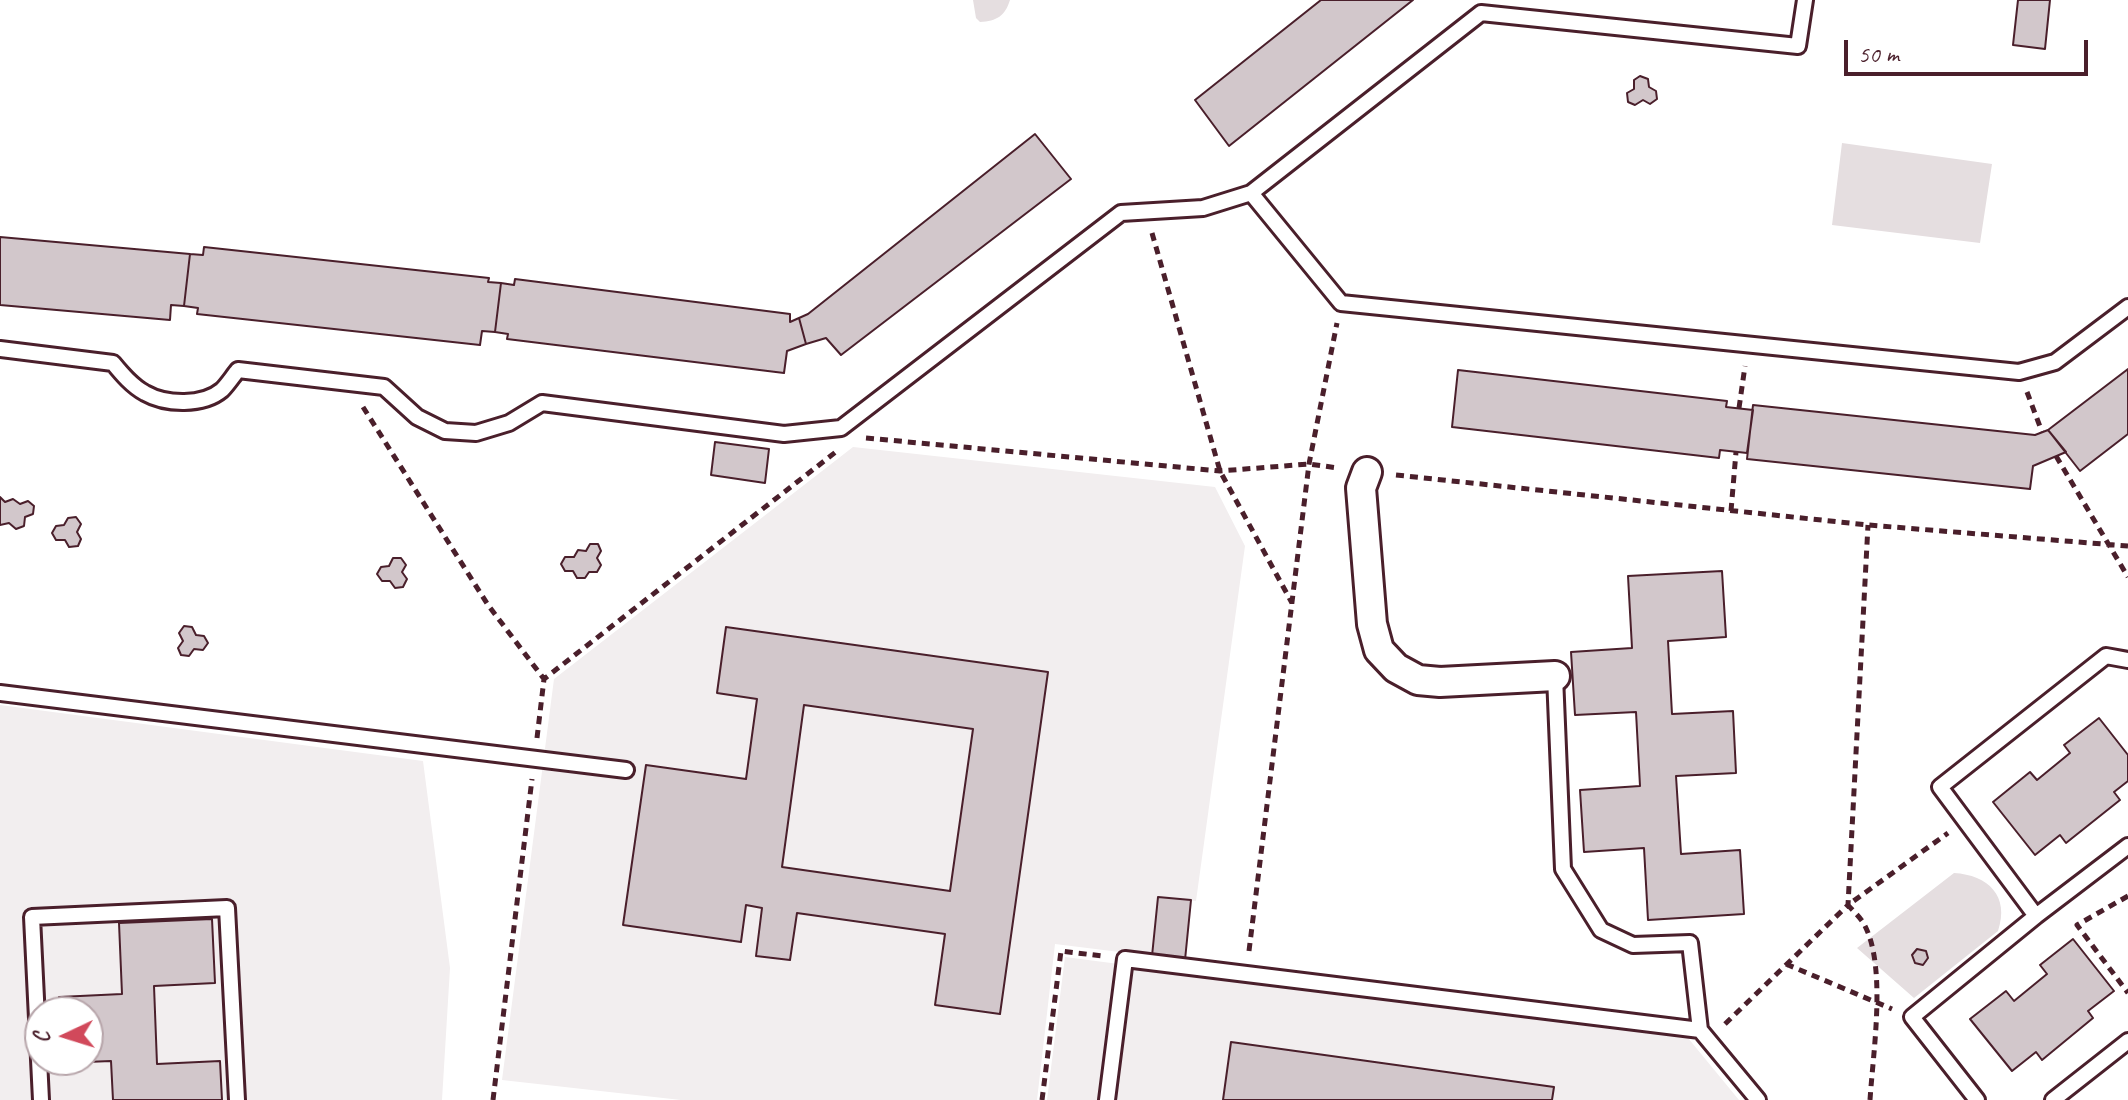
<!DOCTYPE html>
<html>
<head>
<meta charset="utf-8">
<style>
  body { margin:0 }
  #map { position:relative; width:2128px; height:1100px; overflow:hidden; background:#fff; font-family:Caveat,sans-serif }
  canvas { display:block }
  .north { position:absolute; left:24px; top:996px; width:80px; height:80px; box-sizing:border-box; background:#fff; border:2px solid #b7a5aa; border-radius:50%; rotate:266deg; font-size:22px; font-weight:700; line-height:32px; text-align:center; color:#4a1f2b }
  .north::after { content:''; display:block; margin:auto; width:28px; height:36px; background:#d1495b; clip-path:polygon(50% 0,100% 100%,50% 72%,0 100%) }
  .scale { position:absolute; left:1844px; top:40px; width:244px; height:36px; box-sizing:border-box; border:4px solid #4a1f2b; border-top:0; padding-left:10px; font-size:24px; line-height:28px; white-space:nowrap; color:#4a1f2b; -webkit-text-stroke:6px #fff; paint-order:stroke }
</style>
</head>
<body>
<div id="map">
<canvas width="2128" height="1100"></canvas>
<div class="north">С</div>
<div class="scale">50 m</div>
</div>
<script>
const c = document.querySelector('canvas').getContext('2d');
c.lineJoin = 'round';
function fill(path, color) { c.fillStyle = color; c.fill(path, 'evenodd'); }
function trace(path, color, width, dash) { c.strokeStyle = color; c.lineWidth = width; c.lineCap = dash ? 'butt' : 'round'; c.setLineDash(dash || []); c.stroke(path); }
fill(new Path2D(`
  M 853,447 L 1215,487 L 1245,546 L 1196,901 L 1158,897 L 1152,956 L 1055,944 L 1037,1100 L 681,1100 L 502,1080 L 554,679 Z
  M 0,705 L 423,761 L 450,968 L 442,1100 L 0,1100 ZM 40,1012 L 88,1012 L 88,1060 L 40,1060 Z
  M 1065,957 L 1688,1038 L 1739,1100 L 1047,1100 Z`), '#f2eeef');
fill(new Path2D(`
  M 973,0 L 1010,0 C 1005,16 997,21 980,22 L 976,18 Z
  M 1842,143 L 1992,164 L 1980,243 L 1832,225 Z
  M 1954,873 C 1988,875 2010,896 1998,931 L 1914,998 L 1857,948 Z`), '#e5dee0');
const building = new Path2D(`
  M 1321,0 L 1413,0 L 1229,146 L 1195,100 Z
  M 2018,0 L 2050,0 L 2045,49 L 2013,45 Z
  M 1640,76 L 1648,79 L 1649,87 L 1656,91 L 1657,99 L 1650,104 L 1643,100 L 1635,105 L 1628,102 L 1627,93 L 1634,89 L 1634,80 Z
  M 1035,134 L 1071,179 L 841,355 L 826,338 L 806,344 L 799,318 L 808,314 Z
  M 0,237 L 190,254 L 184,306 L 171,305 L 170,320 L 0,305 Z
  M 204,247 L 489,278 L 488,282 L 501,283 L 495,332 L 482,331 L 480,345 L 197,314 L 198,308 L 184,306 L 190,254 L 203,255 Z
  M 515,279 L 790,314 L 790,322 L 799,318 L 806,344 L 787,351 L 784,373 L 507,339 L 508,334 L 495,332 L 501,283 L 514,285 Z
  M 2128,369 L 2128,434 L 2080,471 L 2048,430 Z
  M 1458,370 L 1727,401 L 1726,407 L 1753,410 L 1747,453 L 1720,450 L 1719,458 L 1452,427 Z
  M 1753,405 L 2035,435 L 2048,430 L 2066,452 L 2033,466 L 2030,489 L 1747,459 Z
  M 715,442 L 769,449 L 765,483 L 711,475 Z
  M 0,497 L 5,502 L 13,499 L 20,504 L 28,501 L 34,506 L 33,514 L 25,517 L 24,526 L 16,529 L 9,523 L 0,525 Z
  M 76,517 L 81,524 L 77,532 L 81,539 L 78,546 L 69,547 L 65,540 L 56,540 L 52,533 L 56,526 L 64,525 L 68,518 Z
  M 590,544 L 598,544 L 601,551 L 597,558 L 601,565 L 597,572 L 589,572 L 585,578 L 577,578 L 573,571 L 565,571 L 561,564 L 565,557 L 574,557 L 578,550 L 586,551 Z
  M 393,558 L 401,558 L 406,565 L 402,572 L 407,579 L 403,587 L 395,588 L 390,581 L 382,581 L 377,574 L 381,567 L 389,566 Z
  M 1722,571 L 1726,637 L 1668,641 L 1672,714 L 1733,711 L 1736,773 L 1676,776 L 1681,854 L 1740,850 L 1744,914 L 1648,920 L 1644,848 L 1584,852 L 1580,790 L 1640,786 L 1636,712 L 1575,715 L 1571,652 L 1632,648 L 1628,576 Z
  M 184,626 L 192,627 L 196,635 L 204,636 L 208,643 L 203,650 L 194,649 L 189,656 L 181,655 L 178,648 L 183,641 L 179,633 Z
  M 726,627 L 1048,672 L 1000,1014 L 935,1005 L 945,934 L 797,913 L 790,960 L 756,956 L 762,908 L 746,905 L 741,942 L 623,925 L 646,765 L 746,779 L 757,699 L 717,693 ZM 804,705 L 973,729 L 950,891 L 782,867 Z
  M 2099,718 L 2128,755 L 2128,781 L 2114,792 L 2120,800 L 2066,843 L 2060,835 L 2035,855 L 1993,802 L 2030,772 L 2037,780 L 2070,753 L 2064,745 Z
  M 1158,897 L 1191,900 L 1185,960 L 1152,956 Z
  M 212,919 L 215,983 L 154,986 L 157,1064 L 220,1061 L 222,1100 L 113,1100 L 111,1061 L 62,1063 L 62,1060 L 88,1060 L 88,1012 L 60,1012 L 59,997 L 122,994 L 119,923 Z
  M 2073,939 L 2114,991 L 2088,1011 L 2093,1018 L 2042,1060 L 2036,1052 L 2012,1071 L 1970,1019 L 2006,991 L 2014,1001 L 2047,974 L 2040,965 Z
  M 1917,949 L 1926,951 L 1928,958 L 1923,965 L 1915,963 L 1912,955 Z
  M 1231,1042 L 1554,1087 L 1552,1100 L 1223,1100 Z`);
fill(building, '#d2c7cb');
trace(building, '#4a1f2b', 2);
const lane = new Path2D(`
  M 1251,193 L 1341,303 L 2019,372 L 2055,362 L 2128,307
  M 0,349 L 113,363 C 122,374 132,386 145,393 C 166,405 203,406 222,390 C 228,384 233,376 238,370 L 384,387 L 417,417 L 445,431 L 476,433 L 509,423 L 542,403 L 784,434 L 841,428 L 1121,213 L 1203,208 L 1251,193 L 1481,13 L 1798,46 L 1805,0
  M 1555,676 L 1563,869 L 1601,930 L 1633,945 L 1690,943 L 1700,1030
  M 0,693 L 626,770
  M 2036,916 L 2128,846
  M 41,1100 L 32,917 L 227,908 L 237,1100
  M 1107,1100 L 1125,959 L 1700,1030 L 1758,1100
  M 1977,1100 L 1912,1017 L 2036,916 L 1940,787 L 2106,656 L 2128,660
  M 2053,1100 L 2128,1041`);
const street = new Path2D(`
  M 1367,472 L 1361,488 L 1372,624 L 1379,650 L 1396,668 L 1418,680 L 1440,682 L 1555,676`);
trace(lane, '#4a1f2b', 20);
trace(street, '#4a1f2b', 34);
trace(new Path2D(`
  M 1152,233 L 1220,471 L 1292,603
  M 2027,392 L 2042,432
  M 363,407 L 488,605 L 544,679
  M 1739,408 L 1745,366
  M 866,438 L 1220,471 L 1309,464 L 1338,468
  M 2056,456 L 2128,577
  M 1396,475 L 1868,525 L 2128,546
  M 1731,511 L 1736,452
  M 537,738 L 544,679 L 837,451
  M 2128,896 L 2077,925 L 2128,993
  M 1249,951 L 1309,464 L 1337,323
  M 1786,964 L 1892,1009
  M 1725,1024 L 1848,905 L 1868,525
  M 493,1100 L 532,779
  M 1042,1100 L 1061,951 L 1102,956
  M 1870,1100 C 1873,1052 1887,966 1864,924 C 1860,917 1853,911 1848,905 L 1948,833`), '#4a1f2b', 5, [8, 6]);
trace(lane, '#fff', 14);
trace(street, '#fff', 28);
</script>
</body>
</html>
